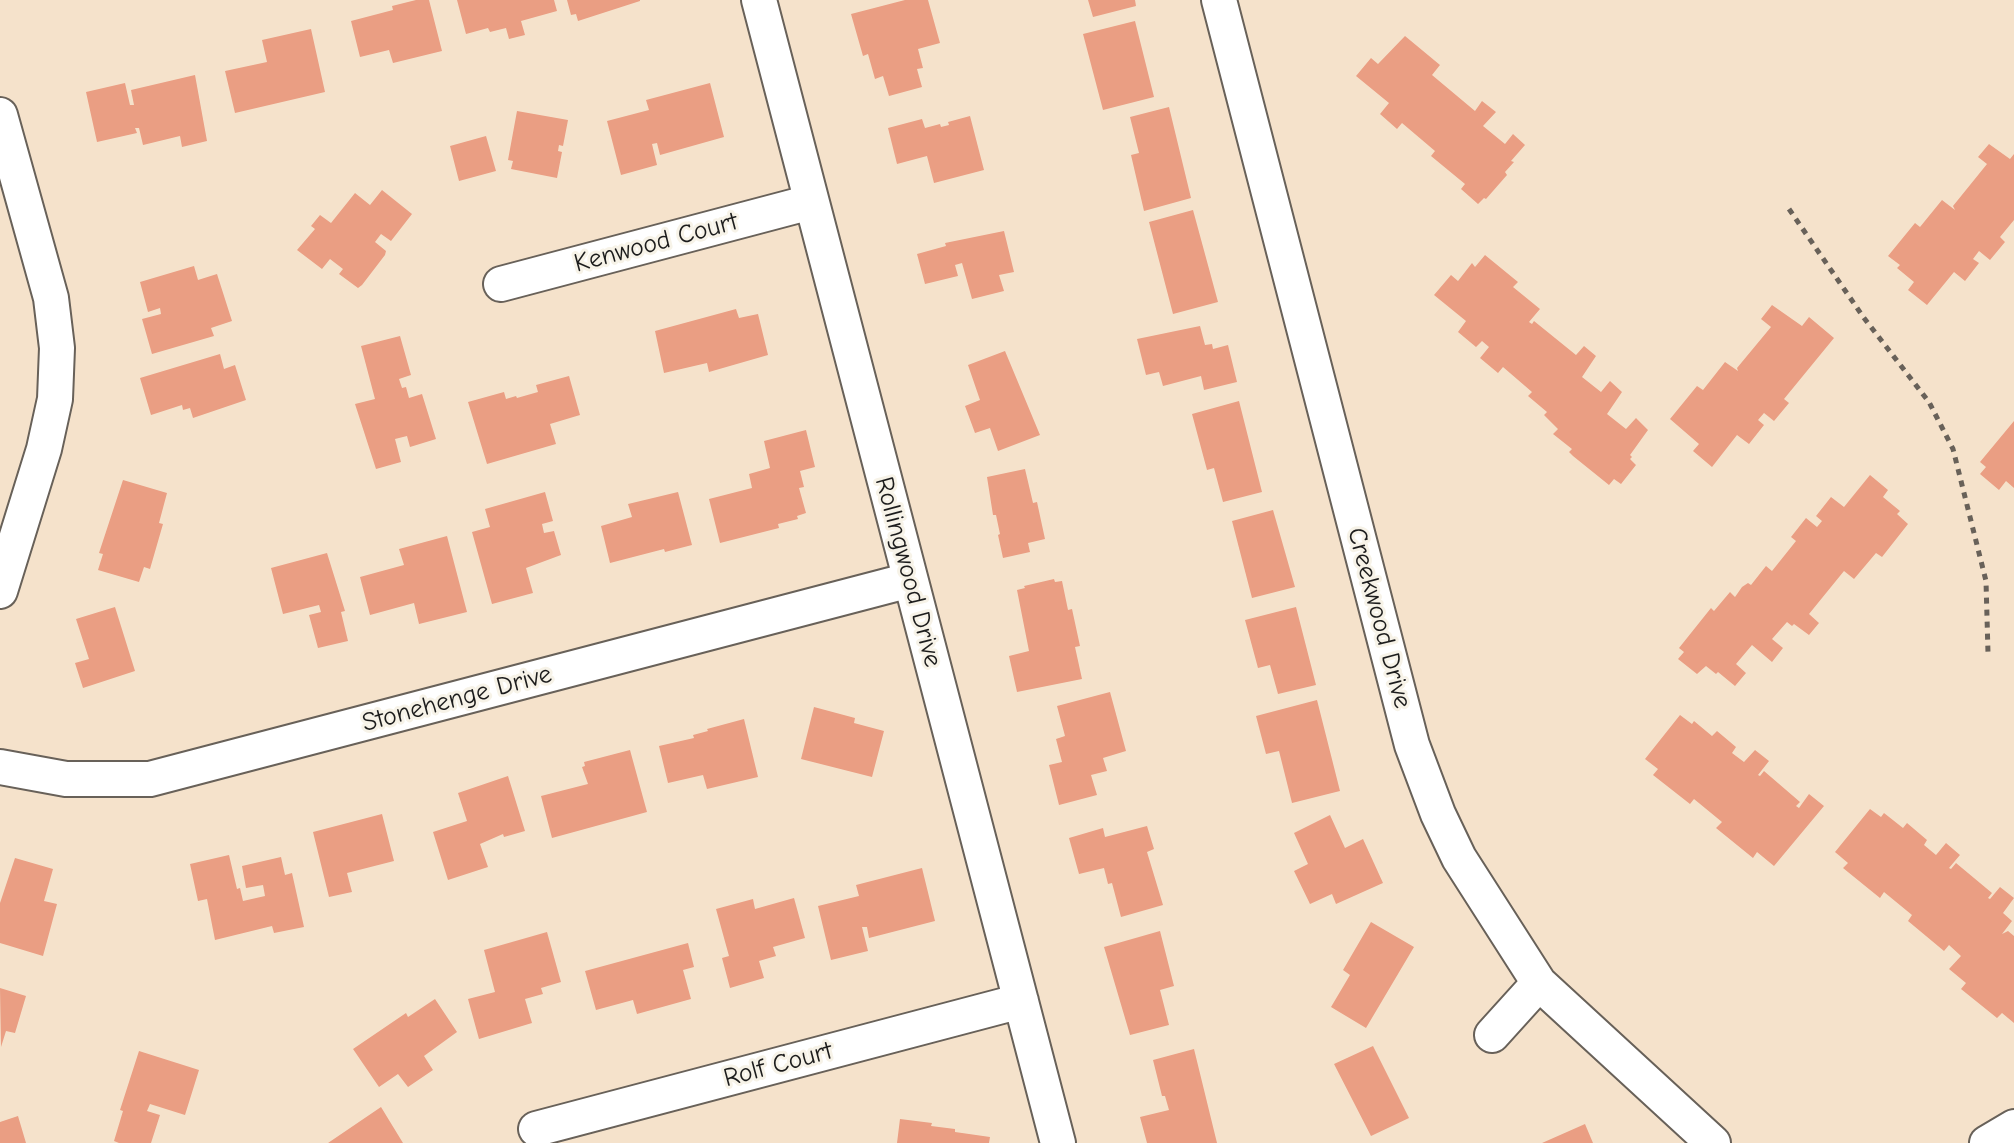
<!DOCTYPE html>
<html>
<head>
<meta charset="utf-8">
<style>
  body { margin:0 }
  canvas { display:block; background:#f5e2cb }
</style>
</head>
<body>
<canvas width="2014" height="1143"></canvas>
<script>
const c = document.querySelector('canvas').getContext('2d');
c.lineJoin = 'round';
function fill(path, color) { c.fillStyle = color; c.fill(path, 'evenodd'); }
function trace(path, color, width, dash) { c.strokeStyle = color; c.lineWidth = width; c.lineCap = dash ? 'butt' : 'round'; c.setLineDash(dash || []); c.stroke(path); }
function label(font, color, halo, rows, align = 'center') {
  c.font = font + ' "Comic Neue",sans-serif'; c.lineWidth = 6; c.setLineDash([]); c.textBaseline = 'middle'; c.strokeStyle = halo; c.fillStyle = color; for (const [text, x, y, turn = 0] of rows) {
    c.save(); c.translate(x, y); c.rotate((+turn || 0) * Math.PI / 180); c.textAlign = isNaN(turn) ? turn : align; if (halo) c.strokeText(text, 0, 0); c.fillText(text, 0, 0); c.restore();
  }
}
fill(new Path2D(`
  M 416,0 L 429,0 L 442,51 L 393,63 L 389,50 L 360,57 L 351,21 L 393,10 L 392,6 Z
  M 457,0 L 554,0 L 557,11 L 521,21 L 525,35 L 509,39 L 506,28 L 490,32 L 488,28 L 466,34 Z
  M 567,0 L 640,0 L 640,1 L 578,21 L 576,14 L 571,15 Z
  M 905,0 L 928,0 L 940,43 L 918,49 L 923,68 L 917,69 L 922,87 L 889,96 L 883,76 L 875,79 L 868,54 L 863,56 L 851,14 Z
  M 1088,0 L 1135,0 L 1136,6 L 1093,17 Z
  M 1135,21 L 1154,97 L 1103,110 L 1083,34 Z
  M 311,29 L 325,92 L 235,113 L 225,71 L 267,62 L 262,40 Z
  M 1405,36 L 1440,65 L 1432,75 L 1475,111 L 1482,101 L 1496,112 L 1483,126 L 1505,144 L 1513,134 L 1525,145 L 1511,161 L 1514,162 L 1505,172 L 1507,175 L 1486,199 L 1484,198 L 1478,204 L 1461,189 L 1465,184 L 1431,156 L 1435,151 L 1402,123 L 1397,129 L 1380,114 L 1389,103 L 1356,76 L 1371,58 L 1378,64 Z
  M 195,75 L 207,141 L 182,147 L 180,136 L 143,145 L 139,128 L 135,128 L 137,133 L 97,142 L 86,92 L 125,83 L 130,105 L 134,105 L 131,90 Z
  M 710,83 L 724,137 L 660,155 L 657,143 L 652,144 L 657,165 L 621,175 L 607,121 L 649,110 L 646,100 Z
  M 1169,107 L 1191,198 L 1144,211 L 1131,155 L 1139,153 L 1130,117 Z
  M 517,111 L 568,120 L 563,146 L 559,145 L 558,151 L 562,152 L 557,178 L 511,169 L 513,161 L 508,160 Z
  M 970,116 L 984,170 L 934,183 L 927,156 L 897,164 L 888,128 L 922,119 L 925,128 L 940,124 L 941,127 L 949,125 L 948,122 Z
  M 486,136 L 496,171 L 459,181 L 450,146 Z
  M 1989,144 L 2010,159 L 2014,154 L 2014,220 L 2000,237 L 2005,242 L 1990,260 L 1979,251 L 1973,259 L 1979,263 L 1965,281 L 1954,272 L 1927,305 L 1908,290 L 1914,282 L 1897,268 L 1900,265 L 1888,256 L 1915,223 L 1920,227 L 1942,200 L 1955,210 L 1953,206 L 1987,164 L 1978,157 Z
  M 382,190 L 412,214 L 391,241 L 381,234 L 375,242 L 386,251 L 385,255 L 362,285 L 358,288 L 339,274 L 343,269 L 330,259 L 322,269 L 297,250 L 315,229 L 311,226 L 320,215 L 331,223 L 355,193 L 370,205 Z
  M 1193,210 L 1218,302 L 1173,314 L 1149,222 Z
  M 1004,231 L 1014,272 L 999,275 L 1004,291 L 972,299 L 962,263 L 955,265 L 958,276 L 925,284 L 917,254 L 946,246 L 945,243 Z
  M 1485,255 L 1518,282 L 1513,287 L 1540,309 L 1529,322 L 1532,324 L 1534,321 L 1576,355 L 1584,346 L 1596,356 L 1582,377 L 1601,392 L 1610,381 L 1622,392 L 1607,414 L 1626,429 L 1636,418 L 1648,430 L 1630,455 L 1632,457 L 1630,459 L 1636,465 L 1621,484 L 1614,479 L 1609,485 L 1573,456 L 1569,452 L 1572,449 L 1553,434 L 1558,429 L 1544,415 L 1547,412 L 1528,396 L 1532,392 L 1503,367 L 1498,373 L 1480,358 L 1489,347 L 1482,341 L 1476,347 L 1458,332 L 1466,321 L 1434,295 L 1451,275 L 1458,281 L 1472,263 L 1475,267 Z
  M 194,266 L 198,280 L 217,274 L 232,321 L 211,328 L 214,336 L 152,354 L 142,319 L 161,314 L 160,308 L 148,312 L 140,282 Z
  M 1772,305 L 1802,326 L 1809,317 L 1834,338 L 1784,399 L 1789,403 L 1774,421 L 1764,413 L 1758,420 L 1764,425 L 1749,444 L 1737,435 L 1712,467 L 1693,451 L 1699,444 L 1670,419 L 1697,386 L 1703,390 L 1725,362 L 1738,371 L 1737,368 L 1771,327 L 1761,319 Z
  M 736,309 L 739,318 L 758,314 L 768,355 L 709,372 L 707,363 L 664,373 L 655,331 Z
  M 1200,326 L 1205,345 L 1212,344 L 1213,349 L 1228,345 L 1237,382 L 1204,390 L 1201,376 L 1163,386 L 1159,372 L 1146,375 L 1137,339 Z
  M 400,336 L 411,375 L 399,379 L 402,388 L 406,387 L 409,398 L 422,394 L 436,439 L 410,447 L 407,436 L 395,439 L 401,462 L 376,469 L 355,404 L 375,399 L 361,346 Z
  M 1005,351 L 1040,435 L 998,451 L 990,428 L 975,433 L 965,406 L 980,400 L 968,365 Z
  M 220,354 L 224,369 L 235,365 L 246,400 L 193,418 L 190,408 L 183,410 L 182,405 L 151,415 L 140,378 Z
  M 569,376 L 580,415 L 550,424 L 556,444 L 487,464 L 468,402 L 504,392 L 506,399 L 516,396 L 517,398 L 538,392 L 536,385 Z
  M 1239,401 L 1262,492 L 1223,502 L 1214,468 L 1207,470 L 1192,414 Z
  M 2014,421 L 2014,488 L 2006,481 L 1999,490 L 1980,474 L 1986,467 L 1980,462 Z
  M 806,430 L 815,467 L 800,471 L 804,487 L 799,488 L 806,513 L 797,516 L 798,519 L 778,524 L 779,528 L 720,543 L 709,499 L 752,488 L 749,474 L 770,468 L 764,441 Z
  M 1025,469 L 1033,503 L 1037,502 L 1045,539 L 1028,543 L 1030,552 L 1003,558 L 998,535 L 1000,534 L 996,515 L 993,515 L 987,477 Z
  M 1870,475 L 1888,490 L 1883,497 L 1900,511 L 1897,514 L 1908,524 L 1882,557 L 1876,553 L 1854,579 L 1844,571 L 1809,614 L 1819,623 L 1809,635 L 1794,624 L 1792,626 L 1787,622 L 1772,639 L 1783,648 L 1772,662 L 1752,645 L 1736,664 L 1746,673 L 1735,686 L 1718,672 L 1716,674 L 1706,666 L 1697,674 L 1678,659 L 1684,652 L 1679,648 L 1711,608 L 1714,611 L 1730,592 L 1735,597 L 1742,587 L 1748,583 L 1751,585 L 1766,566 L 1772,571 L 1796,541 L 1791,537 L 1806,518 L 1817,527 L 1822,521 L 1816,516 L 1831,497 L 1844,507 Z
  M 123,480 L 167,493 L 159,523 L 163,524 L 150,569 L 144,567 L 139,582 L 98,570 L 103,554 L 99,553 Z
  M 545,492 L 553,521 L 542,524 L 544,533 L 554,531 L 561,555 L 526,568 L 533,593 L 492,604 L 472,532 L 490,527 L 485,509 Z
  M 678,492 L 692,545 L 665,552 L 664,549 L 610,563 L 601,526 L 632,517 L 628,504 Z
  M 1273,510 L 1295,587 L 1252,598 L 1232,521 Z
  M 447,536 L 467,612 L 419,624 L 414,603 L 370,615 L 360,577 L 404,565 L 399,549 Z
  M 327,553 L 345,611 L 341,612 L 348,641 L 318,648 L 309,615 L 321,612 L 319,605 L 283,614 L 271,568 Z
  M 1054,579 L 1055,582 L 1062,581 L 1068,610 L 1072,609 L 1080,646 L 1075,647 L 1082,679 L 1017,692 L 1009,656 L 1029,651 L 1017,590 L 1025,588 L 1024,586 Z
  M 115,607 L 135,671 L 83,688 L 75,663 L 89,659 L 76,619 Z
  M 1296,607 L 1316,685 L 1278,694 L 1270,665 L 1258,668 L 1245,620 Z
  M 1110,692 L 1126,751 L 1103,758 L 1107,771 L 1091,775 L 1097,795 L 1059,805 L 1049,765 L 1062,762 L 1056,739 L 1065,736 L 1057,706 Z
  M 1317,700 L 1340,791 L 1292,803 L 1279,751 L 1266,754 L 1256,716 Z
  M 814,707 L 855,718 L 854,723 L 884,731 L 872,777 L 801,759 Z
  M 1680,715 L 1692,724 L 1694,721 L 1712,736 L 1717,731 L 1736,747 L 1732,753 L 1744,762 L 1755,750 L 1769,761 L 1758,775 L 1760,776 L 1764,771 L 1800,802 L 1796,806 L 1799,808 L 1809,794 L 1824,806 L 1774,866 L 1757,852 L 1753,858 L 1716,828 L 1722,822 L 1694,799 L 1690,804 L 1653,775 L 1658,769 L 1645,759 Z
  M 744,719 L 758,777 L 707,789 L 703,775 L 668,783 L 659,746 L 694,738 L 693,735 L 708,731 L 707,729 Z
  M 630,750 L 647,812 L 552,838 L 541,796 L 588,784 L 582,767 L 585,766 L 584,762 Z
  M 508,776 L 525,831 L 504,837 L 503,834 L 480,844 L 488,867 L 448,880 L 433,832 L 467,821 L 458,793 Z
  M 1870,809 L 1881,817 L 1884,813 L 1903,828 L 1907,823 L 1927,840 L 1924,845 L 1936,855 L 1946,843 L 1960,855 L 1949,868 L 1951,869 L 1956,863 L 1992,893 L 1988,898 L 1990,899 L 2000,887 L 2014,898 L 2003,913 L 2012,921 L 2002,934 L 2008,931 L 2014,936 L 2014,1023 L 2002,1013 L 1997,1018 L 1961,989 L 1966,983 L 1949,969 L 1961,956 L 1949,945 L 1944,951 L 1908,921 L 1912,915 L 1884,892 L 1880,898 L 1843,868 L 1848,863 L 1835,852 Z
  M 382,814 L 394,861 L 347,873 L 352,892 L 329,897 L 313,832 Z
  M 1330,815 L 1345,848 L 1363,839 L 1383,883 L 1336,904 L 1332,894 L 1310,904 L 1294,871 L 1308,864 L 1294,833 Z
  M 1147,826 L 1154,849 L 1147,852 L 1163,905 L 1121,917 L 1112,883 L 1108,884 L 1104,868 L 1079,874 L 1069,838 L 1103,828 L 1105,837 Z
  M 229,855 L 237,889 L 240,888 L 243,901 L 265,896 L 263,885 L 246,888 L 242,866 L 281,857 L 285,875 L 292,873 L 304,927 L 274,933 L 272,926 L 215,940 L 207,899 L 198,901 L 190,864 Z
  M 15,858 L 53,869 L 44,901 L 57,904 L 43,956 L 0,943 L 0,903 Z
  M 922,868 L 935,921 L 869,938 L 867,927 L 862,927 L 868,951 L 831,960 L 818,906 L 859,896 L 856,885 Z
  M 794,898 L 805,938 L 773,947 L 776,956 L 759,961 L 764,978 L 730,988 L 722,958 L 729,956 L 716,909 L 753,899 L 755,909 Z
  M 1371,922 L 1414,947 L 1366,1028 L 1331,1007 L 1350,975 L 1343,970 Z
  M 1160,931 L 1174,986 L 1160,990 L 1169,1025 L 1130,1035 L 1104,947 Z
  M 547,932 L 561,982 L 541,988 L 543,994 L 525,999 L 532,1023 L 479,1039 L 468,999 L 495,992 L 484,950 Z
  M 688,943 L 694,967 L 683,970 L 691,999 L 637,1014 L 633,1000 L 596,1010 L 585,971 Z
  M 0,988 L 26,996 L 15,1033 L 6,1031 L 1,1047 Z
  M 435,999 L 457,1032 L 424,1056 L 433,1070 L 408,1087 L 398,1074 L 379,1087 L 353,1049 L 406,1013 L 408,1017 Z
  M 1373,1046 L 1409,1118 L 1371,1136 L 1334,1064 Z
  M 1194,1049 L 1217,1143 L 1147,1143 L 1140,1117 L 1169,1110 L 1165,1096 L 1162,1096 L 1153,1060 Z
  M 139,1051 L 199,1070 L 185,1115 L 150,1104 L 147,1111 L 160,1115 L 151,1143 L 119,1143 L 114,1141 L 123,1111 L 120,1110 Z
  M 381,1107 L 403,1143 L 328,1143 Z
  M 18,1116 L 26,1143 L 0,1143 L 0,1122 Z
  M 900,1119 L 932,1123 L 931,1126 L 955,1129 L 955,1132 L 990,1137 L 989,1143 L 897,1143 Z
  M 1585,1124 L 1593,1143 L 1542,1143 Z`), '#ea9e83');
const minor = new Path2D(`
  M 759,0 L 1058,1143
  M 1219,0 L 1412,745 L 1438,814 L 1459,858 L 1539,983 L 1713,1143
  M 0,115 L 51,298 L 57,348 L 55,399 L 44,449 L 0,591
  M 501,284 L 811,202
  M 0,767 L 66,779 L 150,779 L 910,580
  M 1492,1035 L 1539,983
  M 536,1129 L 1021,1001
  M 1987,1143 L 2014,1127`);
trace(minor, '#686159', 38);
trace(new Path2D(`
  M 1789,209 L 1864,318 L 1929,402 L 1953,449 L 1986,581 L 1988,653`), '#686159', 5, [6, 6]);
trace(minor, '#fff', 34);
label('26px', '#1c1c1c', '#f7f3e8', [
  ["Kenwood Court",656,243,-15],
  ["Rollingwood Drive",908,572,75],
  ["Creekwood Drive",1379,618,75],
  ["Stonehenge Drive",457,699,-15],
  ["Rolf Court",778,1065,-15]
]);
</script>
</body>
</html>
